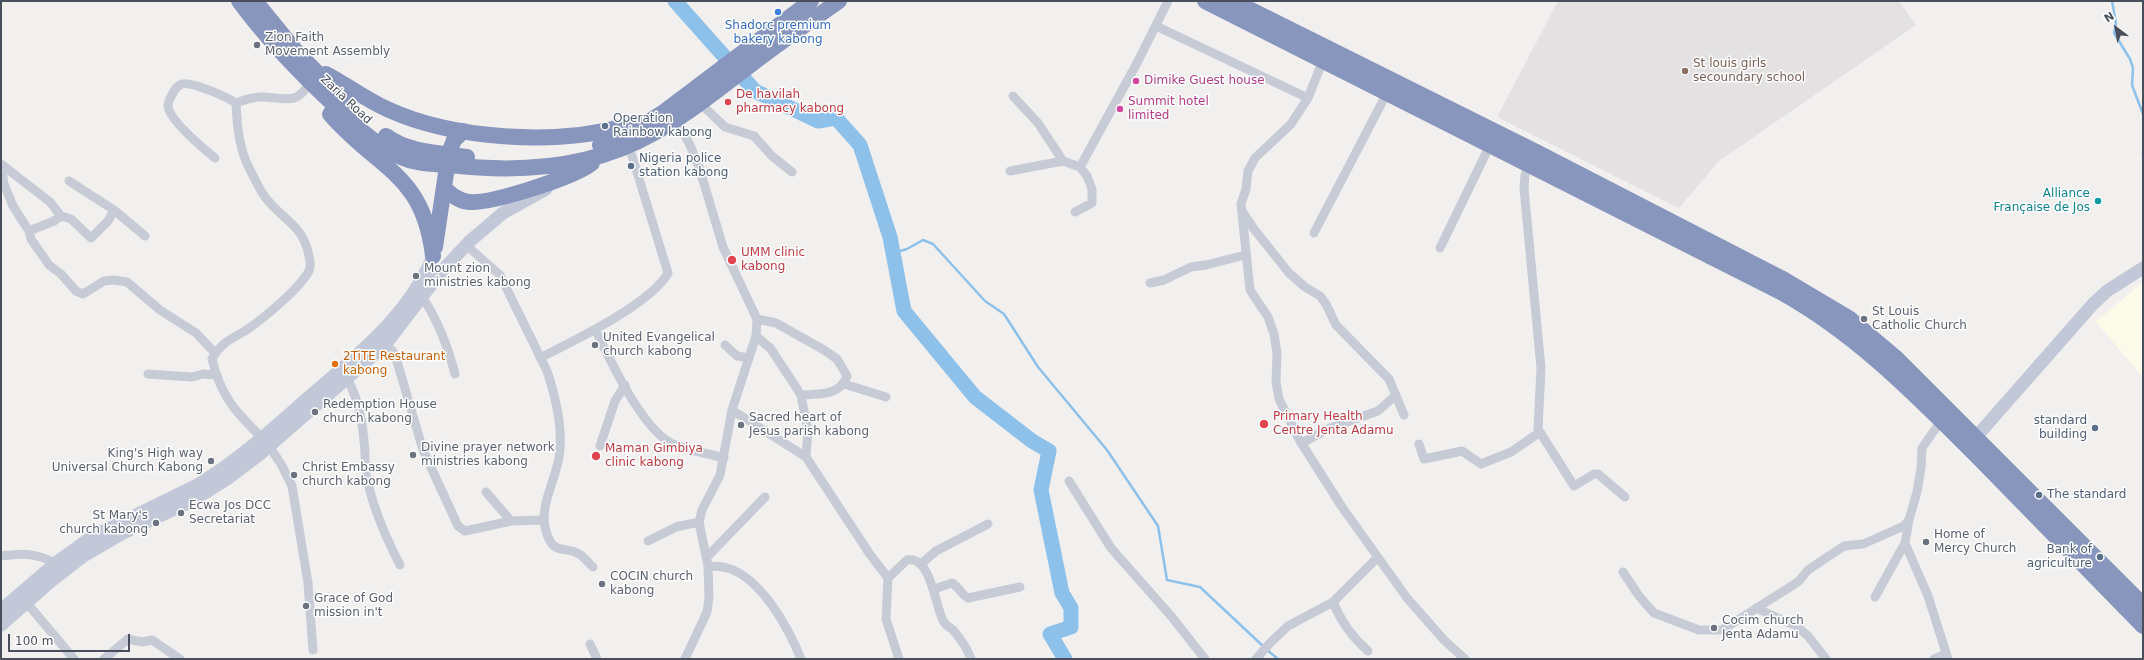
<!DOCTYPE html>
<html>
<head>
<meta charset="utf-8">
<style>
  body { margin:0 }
  #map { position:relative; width:2144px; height:660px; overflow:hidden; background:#f2f0ef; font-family:"DejaVu Sans",sans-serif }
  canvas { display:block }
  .frame { position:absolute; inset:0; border:2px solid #484e5c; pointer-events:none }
  .north { position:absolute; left:2096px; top:8px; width:40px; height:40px; -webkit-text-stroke:3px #fff; paint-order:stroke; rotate:328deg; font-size:11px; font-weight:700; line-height:16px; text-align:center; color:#484e5c }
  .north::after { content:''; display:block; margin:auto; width:14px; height:18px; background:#484e5c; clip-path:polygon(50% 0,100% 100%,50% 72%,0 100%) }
  .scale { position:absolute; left:8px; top:634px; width:122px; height:18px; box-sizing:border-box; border:2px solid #484e5c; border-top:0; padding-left:5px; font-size:12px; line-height:14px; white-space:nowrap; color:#484e5c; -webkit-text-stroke:3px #fff; paint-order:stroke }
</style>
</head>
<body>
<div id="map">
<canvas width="2144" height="660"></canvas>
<div class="frame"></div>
<div class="north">N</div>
<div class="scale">100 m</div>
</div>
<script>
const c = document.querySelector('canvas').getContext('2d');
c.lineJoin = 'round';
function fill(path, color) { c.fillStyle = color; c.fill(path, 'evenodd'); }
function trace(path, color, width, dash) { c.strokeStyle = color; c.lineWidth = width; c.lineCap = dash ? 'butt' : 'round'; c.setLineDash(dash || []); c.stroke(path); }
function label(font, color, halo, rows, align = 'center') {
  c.font = font + ' "DejaVu Sans",sans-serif'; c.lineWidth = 3; c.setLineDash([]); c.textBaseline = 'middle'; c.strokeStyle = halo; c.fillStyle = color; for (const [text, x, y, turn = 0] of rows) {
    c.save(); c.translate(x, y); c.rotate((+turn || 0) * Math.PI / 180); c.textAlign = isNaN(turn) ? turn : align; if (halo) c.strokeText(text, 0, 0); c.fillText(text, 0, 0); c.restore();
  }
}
fill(new Path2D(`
  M 2143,282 L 2143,377 L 2095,321 L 2105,314 Z`), '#fcfbe9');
fill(new Path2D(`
  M 1558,1 L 1899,1 L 1916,25 L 1719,161 L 1679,208 L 1497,117 Z`), '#e3e1e1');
trace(new Path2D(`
  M 2112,1 L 2116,23 L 2114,33 L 2130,59 L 2133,68 L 2132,85 L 2143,114
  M 2143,152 L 2143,155
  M 893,253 L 907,249 L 923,240 L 933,244 L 985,301 L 1004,314 L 1038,367 L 1107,450 L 1158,526 L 1167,580 L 1200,587 L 1264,647
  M 1267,650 L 1278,659`), '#8dc1ea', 2.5);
trace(new Path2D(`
  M 675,1 L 755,91 L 818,121 L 836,118 L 860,145 L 890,237 L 904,311 L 975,397 L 1032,441 L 1049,451 L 1041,490 L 1062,593 L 1071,608 L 1071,627 L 1050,634 L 1065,659`), '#8dc1ea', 15);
trace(new Path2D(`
  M 1156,26 L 1308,98
  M 1323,60 L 1308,98 L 1291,124 L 1255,158 L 1248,171 L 1246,189 L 1241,204 L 1250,290 L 1268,317 L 1274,334 L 1277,353 L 1276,382 L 1279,399 L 1300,441 L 1342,507 L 1407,598 L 1444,640 L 1465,659
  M 1013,96 L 1038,123 L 1063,161 L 1080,167 L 1087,176 L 1092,189 L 1092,203 L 1075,212
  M 236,103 C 237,125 239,148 249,168 C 254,177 259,189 265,197 C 282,220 303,224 309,256 C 310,260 311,266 309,271 C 299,289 265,317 248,329 C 232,339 222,341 212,359 C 221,397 235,411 262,438
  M 700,103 L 725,127 L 754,136 L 772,156 L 792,172
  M 676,120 L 690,145 L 699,167 L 723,247 L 757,319 L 756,336 L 732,410 L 720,475 L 702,510 L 699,522 L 708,566 L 709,597 L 707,612 L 685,659
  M 215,158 C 204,149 169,120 168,106 C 168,102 170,98 172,95 C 174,90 177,86 182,84 C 191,81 227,97 236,103 C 244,100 252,97 261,97 C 285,97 296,107 310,82
  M 1530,162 L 1525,175 L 1524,188 L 1541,368 L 1538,429 L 1574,486 L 1594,474 L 1598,474 L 1625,497
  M 1,164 L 4,184 L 13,206 L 29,231 L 31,239 L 49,265 L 61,274 L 76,291 L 83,294 L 104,281 L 114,280 L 127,282 L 160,310 L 196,333 L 215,353
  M 1,164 L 50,202 L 61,216
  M 1080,167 L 1137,63 L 1168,1
  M 1010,171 L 1063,161
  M 114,210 L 145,236
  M 1242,211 L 1254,229 L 1289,273 L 1305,287 L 1320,296 L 1326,304 L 1336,325 L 1389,379 L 1404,415
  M 29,231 L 54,221 L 61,216 L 71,219 L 91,238 L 108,221 L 114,210 L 69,181
  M 1314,233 L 1387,93
  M 466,245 L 500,275 L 547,371 C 555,395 562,424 560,450 C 558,481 533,510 550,541 C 555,552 568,548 577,553 C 583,555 588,563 593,567
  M 1440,248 L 1490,145
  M 1150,283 L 1164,280 L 1191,267 L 1206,265 L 1245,255
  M 423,298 C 438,321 448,347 455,374
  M 757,319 L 776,323 L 824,350 L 837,359 L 847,376 C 840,396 819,394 801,395
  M 595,329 C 610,360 641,427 671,443 C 687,451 707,453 724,458
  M 756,336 L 771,349 L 801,395 L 808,431 L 806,457
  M 385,345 L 393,351 L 396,358 L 423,450 L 458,526 L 465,531 L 511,521 L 544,520
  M 725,345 L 737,356 L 749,358
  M 540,358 C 573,341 651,304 668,273 L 629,146
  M 148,374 L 192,377 L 203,374 L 215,375
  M 347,378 C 360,402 363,426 365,452 C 365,459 365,467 366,474 C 372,506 385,536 400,565
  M 844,384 L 886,397
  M 732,410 L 806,457 L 869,553 L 888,578 L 886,619 L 899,659
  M 1302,443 L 1330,428 L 1378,411 L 1396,395
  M 1419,444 L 1424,459 L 1462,451 L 1481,464 L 1511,452 L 1540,432
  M 269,446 L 281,464 L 292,486 L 308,583 L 313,650
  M 600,446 L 615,401 L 625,385
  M 1069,481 L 1111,548 L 1171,616 L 1205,659
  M 486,492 L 511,521
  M 648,541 L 676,527 L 699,522
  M 1905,543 L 1928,596 L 1948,659
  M 1,556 C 25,553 34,553 56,563
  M 707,557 L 765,497
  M 921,564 L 936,551 L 988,524
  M 708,566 C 714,566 721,566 727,568 C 761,577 789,629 801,659
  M 1623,572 L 1639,596 L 1654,613 L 1699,630 L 1722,630 L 1787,589 L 1799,581 L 1808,570 L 1844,546 L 1863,544 L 1904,526 L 1909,520 L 1917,492 L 1921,468 L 1922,448 L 1941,421
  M 888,578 L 907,560 C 932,555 935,609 944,622 C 946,626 950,627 953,630 C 961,639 967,648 971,659
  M 934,589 L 952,583 C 959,587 961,594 968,598 L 1020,587
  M 1875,597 L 1905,543 L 1909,520
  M 26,602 L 74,659
  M 1333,602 C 1341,622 1352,637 1368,651
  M 1756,608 L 1796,626 L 1808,636 L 1826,659
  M 590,644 L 597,659
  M 104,659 L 128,639 L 142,642 L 152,640 L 180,659
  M 1256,659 L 1271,642 L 1288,626 L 1333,602 L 1378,557
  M 1934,659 L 1945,654`), '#c6cbd6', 9);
trace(new Path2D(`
  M 1976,437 L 2093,304 L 2107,291 L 2143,268
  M 1,610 L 57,562 L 93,536 L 197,485 C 236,462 269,432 302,403 C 351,360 408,318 433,256
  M 1,625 L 51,581 L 82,557 L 125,532 L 192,501 L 227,479 L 260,454 L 385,345 L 441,272 L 470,241 L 503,213 L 546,189`), '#c2c8d8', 13);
trace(new Path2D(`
  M 239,1 C 267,39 299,72 333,104 C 353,124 375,145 401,157 C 416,164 433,164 450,165 C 519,173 590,169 652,134 C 687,115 717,90 749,66 C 778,44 809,22 839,1
  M 255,1 L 295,50 L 348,104
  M 1205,1 L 1779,291 C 1857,334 1917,396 1980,459 C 2034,515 2089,570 2143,626
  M 1233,1 L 1536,152 L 1781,278 L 1850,319 L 1895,357 L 2143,605
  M 326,74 C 347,85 365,99 387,109 C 452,139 555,146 625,126
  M 330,114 C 378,170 423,172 433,256
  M 386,136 C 409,153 440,153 467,157
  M 600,145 L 638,128 L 664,112 L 811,1
  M 445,189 C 452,195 459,201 469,202 C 491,204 575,177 592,163
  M 435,247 L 449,153 L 454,140 L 463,131`), '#8895bd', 16);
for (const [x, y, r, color] of [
  [778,12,4,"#3f7fe0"],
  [257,45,4,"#6b7280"],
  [1685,71,4,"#8d6e63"],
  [1136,81,4,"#d1479c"],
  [728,102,4,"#e0444e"],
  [1120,109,4,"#d1479c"],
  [605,126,4,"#5c6f8a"],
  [631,166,4,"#5c6f8a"],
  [2098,201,4,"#0f9aa8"],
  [732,260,5,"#e0444e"],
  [416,276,4,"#6b7280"],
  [1864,319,4,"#6b7280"],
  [595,345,4,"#6b7280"],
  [335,364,4,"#e8710a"],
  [315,412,4,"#6b7280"],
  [1264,424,5,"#e0444e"],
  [741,425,4,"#6b7280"],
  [2095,428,4,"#5c6f8a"],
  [413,455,4,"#6b7280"],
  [596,456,5,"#e0444e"],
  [211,461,4,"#6b7280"],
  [294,475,4,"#6b7280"],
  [2039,495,4,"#5c6f8a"],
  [181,513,4,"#6b7280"],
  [156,523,4,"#6b7280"],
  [1926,542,4,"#6b7280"],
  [2100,557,4,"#5c6f8a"],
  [602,584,4,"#6b7280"],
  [306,606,4,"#6b7280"],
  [1714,628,4,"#6b7280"]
]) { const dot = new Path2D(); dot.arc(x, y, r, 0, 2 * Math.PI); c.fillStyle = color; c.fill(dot); trace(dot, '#fff', 1.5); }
label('12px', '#366cbe', '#fff', [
  ["Shadorc premium",778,26],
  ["bakery kabong",778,40]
]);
label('12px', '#5b616d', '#fff', [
  ["Zion Faith",265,38],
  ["Movement Assembly",265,52],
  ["Mount zion",424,269],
  ["ministries kabong",424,283],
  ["St Louis",1872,312],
  ["Catholic Church",1872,326],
  ["United Evangelical",603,338],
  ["church kabong",603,352],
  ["Redemption House",323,405],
  ["church kabong",323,419],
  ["Sacred heart of",749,418],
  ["Jesus parish kabong",749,432],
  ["Divine prayer network",421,448],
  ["ministries kabong",421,462],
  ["King's High way",203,454,"right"],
  ["Universal Church Kabong",203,468,"right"],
  ["Christ Embassy",302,468],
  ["church kabong",302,482],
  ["Ecwa Jos DCC",189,506],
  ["Secretariat",189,520],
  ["St Mary's",148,516,"right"],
  ["church kabong",148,530,"right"],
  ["Home of",1934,535],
  ["Mercy Church",1934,549],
  ["COCIN church",610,577],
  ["kabong",610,591],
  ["Grace of God",314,599],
  ["mission in't",314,613],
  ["Cocim church",1722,621],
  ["Jenta Adamu",1722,635]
], 'left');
label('12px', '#785e54', '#fff', [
  ["St louis girls",1693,64],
  ["secoundary school",1693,78]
], 'left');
label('12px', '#b23c85', '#fff', [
  ["Dimike Guest house",1144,81],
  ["Summit hotel",1128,102],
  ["limited",1128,116]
], 'left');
label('12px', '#be3a42', '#fff', [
  ["De havilah",736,95],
  ["pharmacy kabong",736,109],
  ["UMM clinic",741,253],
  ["kabong",741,267],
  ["Primary Health",1273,417],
  ["Centre Jenta Adamu",1273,431],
  ["Maman Gimbiya",605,449],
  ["clinic kabong",605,463]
], 'left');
label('12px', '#484e5c', '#fff', [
  ["Zaria Road",346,100,43]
]);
label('12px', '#4e5e75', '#fff', [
  ["Operation",613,119],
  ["Rainbow kabong",613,133],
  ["Nigeria police",639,159],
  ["station kabong",639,173],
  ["standard",2087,421,"right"],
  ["building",2087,435,"right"],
  ["The standard",2047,495],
  ["Bank of",2092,550,"right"],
  ["agriculture",2092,564,"right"]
], 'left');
label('12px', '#0d838f', '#fff', [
  ["Alliance",2090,194],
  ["Française de Jos",2090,208]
], 'right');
label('12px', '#c56008', '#fff', [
  ["2TiTE Restaurant",343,357],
  ["kabong",343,371]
], 'left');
</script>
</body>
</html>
